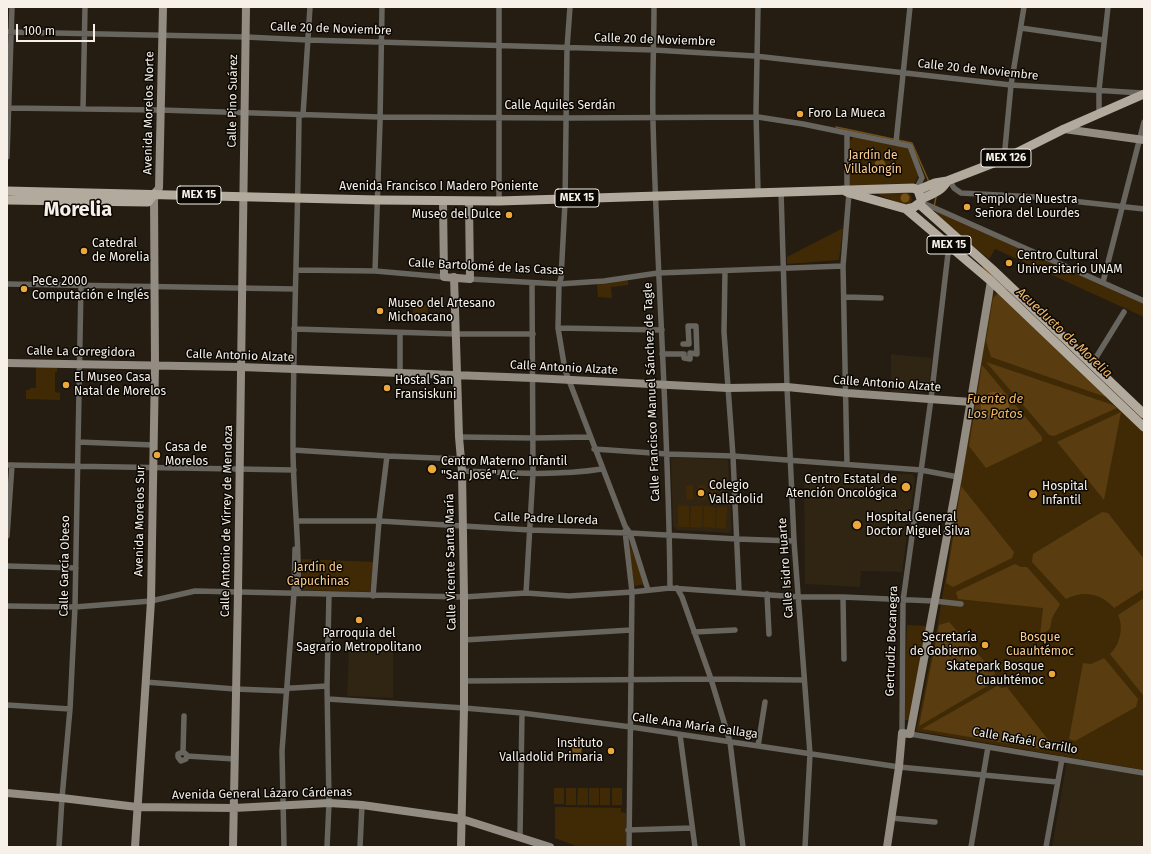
<!DOCTYPE html>
<html>
<head>
<meta charset="utf-8">
<style>
  body { margin:0 }
  #map { position:relative; width:1151px; height:854px; overflow:hidden; background:#251d12; font-family:"Fira Sans",sans-serif }
  canvas { display:block }
  .frame { position:absolute; inset:0; border:8px solid #f6f0e9; pointer-events:none }
  .scale { position:absolute; left:16px; top:24px; width:79px; height:18px; box-sizing:border-box; border:2px solid #f6f0e9; border-top:0; padding-left:5px; font-size:12px; line-height:14px; white-space:nowrap; color:#f6f0e9; -webkit-text-stroke:3px #0b0804; paint-order:stroke }
</style>
</head>
<body>
<div id="map">
<canvas width="1151" height="854"></canvas>
<div class="frame"></div>
<div class="scale">100 m</div>
</div>
<script>
const c = document.querySelector('canvas').getContext('2d');
c.lineJoin = 'round';
function fill(path, color) { c.fillStyle = color; c.fill(path, 'evenodd'); }
function trace(path, color, width, dash) { c.strokeStyle = color; c.lineWidth = width; c.lineCap = dash ? 'butt' : 'round'; c.setLineDash(dash || []); c.stroke(path); }
function label(font, color, halo, rows, align = 'center') {
  c.font = font + ' "Fira Sans",sans-serif'; c.lineWidth = 3; c.setLineDash([]); c.textBaseline = 'middle'; c.strokeStyle = halo; c.fillStyle = color; for (const [text, x, y, turn = 0] of rows) {
    c.save(); c.translate(x, y); c.rotate((+turn || 0) * Math.PI / 180); c.textAlign = isNaN(turn) ? turn : align; if (halo) c.strokeText(text, 0, 0); c.fillText(text, 0, 0); c.restore();
  }
}
fill(new Path2D(`
  M 891,354 L 932,358 L 928,392 L 891,392 Z
  M 671,457 L 728,460 L 732,529 L 730,533 L 676,530 L 673,525 Z
  M 811,473 L 912,474 L 915,478 L 902,572 L 861,571 L 860,587 L 805,584 L 804,480 Z
  M 349,647 L 393,647 L 393,698 L 347,696 Z
  M 1067,761 L 1144,774 L 1144,847 L 1052,847 Z`), '#302413');
fill(new Path2D(`
  M 854,136 L 908,146 L 918,175 L 917,179 L 914,183 L 850,186 L 850,141 Z
  M 907,192 L 911,195 L 912,200 L 910,204 L 904,205 L 879,195 L 879,193 Z
  M 937,211 L 1144,301 L 1144,317 L 995,249 L 989,259 L 936,216 L 935,214 Z
  M 843,228 L 839,260 L 787,264 L 787,257 Z
  M 628,280 L 628,285 L 611,287 L 612,298 L 598,297 L 597,283 Z
  M 998,290 L 1144,432 L 1144,770 L 916,731 L 938,623 L 991,297 Z
  M 413,305 L 428,305 L 427,319 L 413,319 Z
  M 36,366 L 57,366 L 57,372 L 55,372 L 55,392 L 60,393 L 60,400 L 26,399 L 26,390 L 30,390 L 30,388 L 36,388 Z
  M 693,485 L 693,499 L 687,500 L 686,486 Z
  M 705,485 L 706,499 L 699,500 L 698,486 Z
  M 710,486 L 717,486 L 717,499 L 711,499 Z
  M 678,505 L 689,506 L 689,527 L 678,527 Z
  M 691,506 L 703,506 L 702,528 L 690,527 Z
  M 704,506 L 716,507 L 715,528 L 703,527 Z
  M 717,507 L 727,507 L 726,529 L 716,528 Z
  M 629,542 L 645,582 L 645,584 L 634,586 L 633,584 Z
  M 302,559 L 374,562 L 370,592 L 301,590 Z
  M 907,625 L 926,626 L 910,720 L 904,720 Z
  M 554,788 L 564,788 L 564,804 L 554,804 Z
  M 566,788 L 576,788 L 576,805 L 566,805 Z
  M 578,788 L 588,788 L 588,805 L 577,805 Z
  M 589,788 L 599,788 L 599,805 L 589,805 Z
  M 600,788 L 610,788 L 610,805 L 600,805 Z
  M 612,788 L 622,788 L 622,805 L 612,805 Z
  M 555,807 L 621,808 L 621,812 L 626,813 L 626,847 L 579,847 L 555,838 Z`), '#402a05');
fill(new Path2D(`
  M 998,294 L 1106,397 L 991,357 L 986,341 L 993,298 Z
  M 986,362 L 1113,405 L 1117,408 L 1054,436 L 1049,435 Z
  M 982,365 L 1042,437 L 1042,441 L 986,468 L 969,446 Z
  M 1121,412 L 1104,500 L 1057,442 Z
  M 961,486 L 1014,552 L 1012,558 L 953,587 L 946,583 Z
  M 1102,512 L 1108,513 L 1144,559 L 1144,589 L 1114,608 C 1101,593 1084,590 1066,599 L 1032,562 L 1033,554 Z
  M 1015,564 L 1021,567 L 1027,567 L 1060,604 L 1052,618 L 1050,629 L 1040,636 L 1043,608 L 958,599 L 956,592 Z
  M 1144,598 L 1144,695 L 1143,695 L 1110,654 C 1120,645 1124,627 1118,615 Z
  M 949,622 L 995,673 L 993,677 L 994,682 L 919,726 L 939,625 Z
  M 1104,658 L 1138,699 L 1136,707 L 1075,741 L 1069,739 L 1083,663 L 1091,664 Z
  M 997,686 L 1002,688 L 1007,687 L 1049,741 L 1041,749 L 922,729 Z`), '#593d11');
fill(new Path2D(`
  M874.5 165a5.5 5.5 0 1 1 11 0a5.5 5.5 0 1 1-11 0Z
  M900.5 198a4.5 4.5 0 1 1 9 0a4.5 4.5 0 1 1-9 0Z
  M981 406a14 14 0 1 1 28 0a14 14 0 1 1-28 0Z
  M 573,737 L 583,738 L 581,755 L 572,754 Z`), '#765116');
trace(new Path2D(`
  M 836,127 L 912,143 L 929,182
  M 934,207 L 936,197
  M 983,267 L 1006,289`), '#765116', 1.5);
trace(new Path2D(`
  M 570,7 L 567,48 L 565,203 L 561,278 L 559,284 L 558,328 L 565,370 L 625,526 L 630,533 L 648,590
  M 654,7 C 654,45 652,84 653,122 C 657,277 669,433 670,588
  M 1021,28 L 1104,40
  M 7,32 L 246,37 L 308,40 L 654,50 L 755,56 L 1011,85 L 1142,93
  M 7,108 L 160,110 L 380,117 L 567,118 L 758,117 L 803,124 L 910,146 L 922,178 L 916,189
  M 83,109 L 85,7
  M 1099,113 L 1099,90 L 1108,7
  M 303,115 L 310,7
  M 847,133 L 847,186 L 849,193 L 843,266 L 847,464
  M 896,142 L 910,7
  M 7,157 L 12,7
  M 1004,159 L 1011,85 L 1024,7
  M 949,180 L 954,188 L 961,193 L 1036,197 L 1144,209
  M 781,191 L 787,387 L 794,541 L 810,754 L 805,847
  M 758,192 L 756,111 L 758,7
  M 499,201 L 499,7
  M 921,202 L 1144,301
  M 296,270 L 375,271 L 444,277
  M 375,271 L 380,122 L 382,7
  M 725,271 L 724,332 L 733,456 L 739,592
  M 470,279 L 559,284 L 604,281 L 658,273 L 843,266
  M 1103,282 L 1144,122
  M 7,284 L 295,289
  M 844,297 L 881,298
  M 558,328 L 662,330
  M 294,329 L 456,334 L 533,334
  M 400,333 L 400,373
  M 662,354 L 684,354 L 684,358 L 690,359 L 690,353 L 697,354 L 696,326 L 688,326 L 689,344 L 683,344
  M 1092,364 L 1124,312
  M 459,437 L 533,438 L 590,437
  M 78,442 L 153,445
  M 594,449 L 667,454 L 733,456 L 921,470 L 958,477
  M 293,450 L 387,456 L 461,459
  M 7,465 L 294,470
  M 462,471 C 509,473 556,476 602,469
  M 297,521 L 379,521 L 530,530 L 630,533 L 737,539 L 794,541
  M 625,531 L 632,592 L 629,847
  M 7,536 L 12,465
  M 7,566 L 76,568
  M 677,588 L 682,597 L 711,679 L 730,742 L 743,847
  M 298,593 C 300,544 293,496 293,448 C 293,337 298,226 299,115
  M 526,593 L 533,473 L 532,283
  M 767,594 L 769,634
  M 373,596 L 379,521 L 387,456
  M 843,597 L 844,659
  M 7,606 L 75,607 L 151,601 L 195,591 L 464,597 L 526,593 L 569,596 L 632,592 L 670,588 L 799,597 L 843,597 L 934,601 L 961,604
  M 694,632 L 735,630
  M 464,640 L 631,630
  M 464,681 L 711,679 L 804,680
  M 145,682 L 235,689 L 286,691 L 289,688 L 293,688 L 327,686
  M 328,699 L 464,708 L 522,713 L 631,727 L 899,767 L 1057,782
  M 7,705 L 70,709
  M 902,733 L 903,601 L 931,399 L 949,245
  M 910,734 L 1144,773
  M 680,735 L 695,847
  M 758,746 L 765,702
  M 183,752 L 184,716
  M 187,756 L 186,759 L 181,761 L 178,757 L 178,754 L 183,752 L 186,754 L 187,756 L 235,759
  M 891,818 L 935,822
  M 628,830 L 692,828
  M 520,836 L 522,713
  M 59,847 L 62,798 L 70,709 L 75,607 L 81,285
  M 284,847 L 282,751 L 294,593 L 295,549
  M 327,847 L 329,803 L 327,686 L 329,594
  M 360,847 L 362,805
  M 971,847 L 988,747
  M 1046,847 L 1062,759`), '#68645e', 5.5);
trace(new Path2D(`
  M 1064,129 L 1144,140
  M 443,201 L 444,277 L 470,279 L 469,201
  M 454,277 L 459,437 L 462,471 L 464,597 L 464,708 L 461,847
  M 7,363 L 241,367 L 533,378 L 728,388 L 787,387 L 847,393 L 971,402
  M 7,793 L 62,798 L 137,807 L 234,808 L 329,803 L 362,805 L 462,819 L 550,847
  M 135,847 L 151,601 L 155,366 L 154,194 L 159,188 L 163,7
  M 233,847 L 238,592 L 246,7
  M 887,847 L 899,767 L 902,733 L 910,734 L 958,477 L 991,281`), '#928c82', 8);
trace(new Path2D(`
  M 918,190 L 935,183 L 947,181 L 1004,159 L 1064,129 L 1144,94
  M 7,191 L 377,200 L 499,201 L 913,188 L 918,190 L 921,199 L 921,202 L 914,207 L 906,209 L 849,193 L 843,190
  M 921,199 C 932,194 941,192 947,181
  M 7,200 L 148,202 L 154,194
  M 919,204 L 992,269 L 1144,414
  M 906,209 L 991,281 L 1144,427`), '#b3aa9e', 9);
for (const [x, y, r, color] of [
  [800,114,4,"#eda83b"],
  [967,207,4,"#eda83b"],
  [509,215,4,"#eda83b"],
  [84,251,4,"#eda83b"],
  [1009,263,4,"#eda83b"],
  [24,289,4,"#eda83b"],
  [380,311,4,"#eda83b"],
  [66,385,4,"#eda83b"],
  [387,388,4,"#eda83b"],
  [157,455,4,"#eda83b"],
  [432,469,5,"#eda83b"],
  [906,487,5,"#eda83b"],
  [701,493,4,"#eda83b"],
  [1033,494,5,"#eda83b"],
  [857,525,5,"#eda83b"],
  [359,620,4,"#eda83b"],
  [985,645,4,"#eda83b"],
  [1052,674,4,"#eda83b"],
  [611,751,4,"#eda83b"]
]) { const dot = new Path2D(); dot.arc(x, y, r, 0, 2 * Math.PI); c.fillStyle = color; c.fill(dot); trace(dot, '#0b0804', 1.5); }
for (const [x, y, w] of [
  [1006,158,50],
  [199,195,44],
  [577,198,44],
  [949,245,44]
]) { const box = new Path2D(); box.roundRect(x - w / 2, y - 9, w, 18, 3); c.fillStyle = '#0b0804'; c.fill(box); trace(box, '#f6f0e9', 1); }
label('bold 11px', '#f6f0e9', null, [
  ["MEX 126",1006,158],
  ["MEX 15",199,195],
  ["MEX 15",577,198],
  ["MEX 15",949,245]
]);
label('12px', '#f6f0e9', '#0b0804', [
  ["Calle 20 de Noviembre",331,29,2],
  ["Calle 20 de Noviembre",655,40,2],
  ["Calle 20 de Noviembre",978,70,6],
  ["Calle Pino Suárez",233,101,-89],
  ["Calle Aquiles Serdán",560,106],
  ["Avenida Morelos Norte",149,113,-89],
  ["Avenida Francisco I Madero Poniente",439,187],
  ["Calle Bartolomé de las Casas",486,267,3],
  ["Calle La Corregidora",81,352,1],
  ["Calle Antonio Alzate",240,356,2],
  ["Calle Antonio Alzate",564,368,3],
  ["Calle Antonio Alzate",887,384,4],
  ["Calle Francisco Manuel Sánchez de Tagle",652,392,-92],
  ["Calle Padre Lloreda",546,519,2],
  ["Avenida Morelos Sur",140,521,-89],
  ["Calle Antonio de Virrey de Mendoza",227,521,-89],
  ["Calle Vicente Santa María",451,562,-91],
  ["Calle García Obeso",65,566,-89],
  ["Calle Isidro Huarte",786,568,-94],
  ["Gertrudiz Bocanegra",892,641,-88],
  ["Calle Ana María Gallaga",695,726,8],
  ["Calle Rafaél Carrillo",1025,741,10],
  ["Avenida General Lázaro Cárdenas",262,794,-1]
]);
label('12px', '#f6f0e9', '#0b0804', [
  ["Foro La Mueca",808,114],
  ["Templo de Nuestra",975,200],
  ["Señora del Lourdes",975,214],
  ["Museo del Dulce",501,215,"right"],
  ["Catedral",92,244],
  ["de Morelia",92,258],
  ["Centro Cultural",1017,256],
  ["Universitario UNAM",1017,270],
  ["PeCe 2000",32,282],
  ["Computación e Inglés",32,296],
  ["Museo del Artesano",388,304],
  ["Michoacano",388,318],
  ["El Museo Casa",74,378],
  ["Natal de Morelos",74,392],
  ["Hostal San",395,381],
  ["Fransiskuni",395,395],
  ["Casa de",165,448],
  ["Morelos",165,462],
  ["Centro Materno Infantil",441,462],
  ["\"San José\" A.C.",441,476],
  ["Centro Estatal de",897,480,"right"],
  ["Atención Oncológica",897,494,"right"],
  ["Colegio",709,486],
  ["Valladolid",709,500],
  ["Hospital",1042,487],
  ["Infantil",1042,501],
  ["Hospital General",866,518],
  ["Doctor Miguel Silva",866,532],
  ["Parroquia del",359,634,"center"],
  ["Sagrario Metropolitano",359,648,"center"],
  ["Secretaría",977,638,"right"],
  ["de Gobierno",977,652,"right"],
  ["Skatepark Bosque",1044,667,"right"],
  ["Cuauhtémoc",1044,681,"right"],
  ["Instituto",603,744,"right"],
  ["Valladolid Primaria",603,758,"right"]
], 'left');
label('12px', '#fbcd8f', '#0b0804', [
  ["Jardín de",873,156],
  ["Villalongín",873,170],
  ["Jardín de",318,568],
  ["Capuchinas",318,582],
  ["Bosque",1040,638],
  ["Cuauhtémoc",1040,652]
]);
label('italic 13px', '#efb766', '#0b0804', [
  ["Acueducto de Morelia",1064,333,43],
  ["Fuente de",995,399],
  ["Los Patos",995,414]
]);
label('bold 20px', '#f6f0e9', '#0b0804', [
  ["Morelia",78,210]
]);
</script>
</body>
</html>
